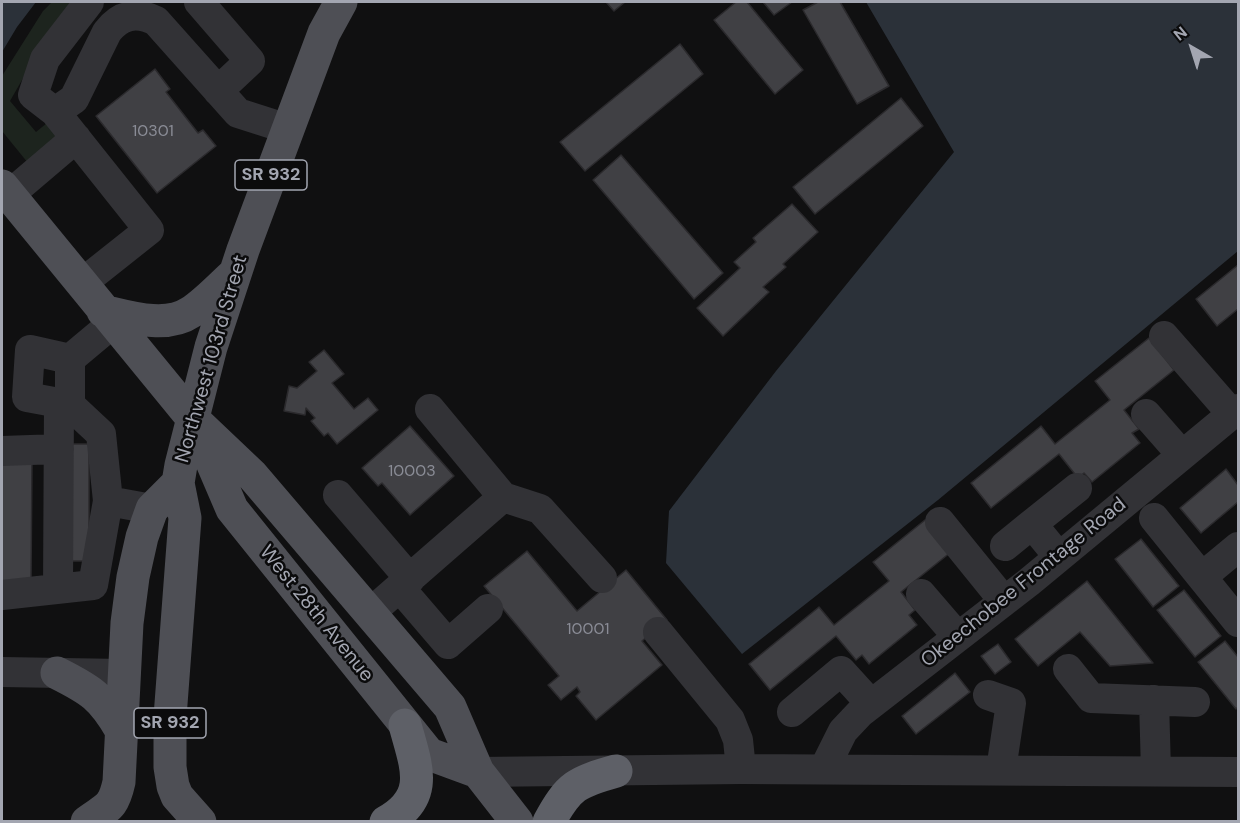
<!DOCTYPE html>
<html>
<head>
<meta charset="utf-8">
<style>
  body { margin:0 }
  #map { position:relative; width:1240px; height:823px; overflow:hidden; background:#101011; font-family:"DM Sans",sans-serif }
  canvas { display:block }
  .frame { position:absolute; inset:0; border:3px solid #a3a6b1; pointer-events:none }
  .north { position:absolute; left:1162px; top:18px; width:60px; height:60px; -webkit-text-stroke:4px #0b0b0c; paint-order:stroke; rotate:321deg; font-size:16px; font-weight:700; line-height:24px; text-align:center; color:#a3a6b1 }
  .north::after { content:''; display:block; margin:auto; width:21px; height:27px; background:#a3a6b1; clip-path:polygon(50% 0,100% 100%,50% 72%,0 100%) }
</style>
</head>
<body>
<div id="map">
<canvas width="1240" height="823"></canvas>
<div class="frame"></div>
<div class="north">N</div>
</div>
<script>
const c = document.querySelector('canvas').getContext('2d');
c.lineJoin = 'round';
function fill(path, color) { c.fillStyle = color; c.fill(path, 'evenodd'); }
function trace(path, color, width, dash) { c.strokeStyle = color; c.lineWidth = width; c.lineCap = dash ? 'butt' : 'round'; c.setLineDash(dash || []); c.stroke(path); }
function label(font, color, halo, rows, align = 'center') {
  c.font = font + ' "DM Sans",sans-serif'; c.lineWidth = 5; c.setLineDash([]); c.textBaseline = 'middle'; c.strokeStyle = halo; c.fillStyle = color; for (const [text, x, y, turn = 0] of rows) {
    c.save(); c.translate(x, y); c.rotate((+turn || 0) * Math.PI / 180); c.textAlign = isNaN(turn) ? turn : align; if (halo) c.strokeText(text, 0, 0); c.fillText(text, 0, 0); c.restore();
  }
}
fill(new Path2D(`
  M 52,2 L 79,2 L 30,66 L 10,101 L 36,132 L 47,123 L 54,127 L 56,140 L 28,163 L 2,131 L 2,76 L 43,11 Z`), '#1d241e');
fill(new Path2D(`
  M 2,2 L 36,2 L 17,27 L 2,52 Z
  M 866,2 L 1238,2 L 1238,251 L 938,500 L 742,654 L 666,563 L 669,511 L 776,371 L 954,152 Z`), '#2b3139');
const building = new Path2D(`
  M 606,2 L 625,2 L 614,11 Z
  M 736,2 L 747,2 L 803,70 L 775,94 L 714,20 Z
  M 763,2 L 792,2 L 774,15 Z
  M 818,2 L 840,2 L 889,86 L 857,104 L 803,10 Z
  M 680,44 L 703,74 L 585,171 L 560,142 Z
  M 155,69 L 170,89 L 166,92 L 198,133 L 203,130 L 216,146 L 157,193 L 96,116 Z
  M 901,98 L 923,126 L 815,214 L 793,187 Z
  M 621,155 L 723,273 L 694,299 L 593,180 Z
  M 792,204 L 818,232 L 783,264 L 786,267 L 763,287 L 769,292 L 723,336 L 697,308 L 740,268 L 734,262 L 756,242 L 753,238 Z
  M 1238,265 L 1238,309 L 1217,326 L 1196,299 Z
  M 1149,338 L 1174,370 L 1124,410 L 1139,429 L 1132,433 L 1140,443 L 1092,482 L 1084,473 L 1078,478 L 1059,454 L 991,508 L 971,483 L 1041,426 L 1055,444 L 1110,400 L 1095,381 Z
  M 324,350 L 344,374 L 332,383 L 354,409 L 368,398 L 378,410 L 337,444 L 328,433 L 324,436 L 311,421 L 315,418 L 306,408 L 305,415 L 284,411 L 289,386 L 297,388 L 317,371 L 309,362 Z
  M 410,426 L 454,476 L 410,515 L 382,483 L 378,486 L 362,468 Z
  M 68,444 L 89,444 L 89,561 L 68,561 Z
  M 2,460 L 32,460 L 31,583 L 2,583 Z
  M 1226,469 L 1238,485 L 1238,502 L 1201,533 L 1180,508 Z
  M 925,520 L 951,552 L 901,592 L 915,610 L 909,615 L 917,625 L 869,664 L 862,655 L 856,660 L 836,636 L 770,690 L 749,664 L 819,607 L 834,625 L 889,581 L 873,562 Z
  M 1141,539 L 1179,586 L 1153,607 L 1115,559 Z
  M 527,551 L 577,611 L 626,570 L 667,620 L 642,641 L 662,665 L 596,720 L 576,696 L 580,692 L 577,687 L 561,700 L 548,685 L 559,676 L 484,586 Z
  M 1087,581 L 1153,663 L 1110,666 L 1080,632 L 1038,666 L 1015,639 Z
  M 1184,590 L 1221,636 L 1195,657 L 1157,610 Z
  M 1225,641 L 1238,657 L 1238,707 L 1236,709 L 1198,662 Z
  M 998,644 L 1011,662 L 995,674 L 981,656 Z
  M 955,673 L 970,692 L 916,734 L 902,716 Z`);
fill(building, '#404044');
trace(building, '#2b2a2d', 1.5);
trace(new Path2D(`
  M 89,2 L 45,59 L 33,95 L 55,112 L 74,99 L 107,32 C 120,15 136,11 156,21 L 238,113 L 288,129
  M 199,2 L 250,61 L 218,91
  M 55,112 L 149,230 L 81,284
  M 9,195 L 76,138
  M 1164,336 L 1232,414
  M 70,405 L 27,397 L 30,350 L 70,359
  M 1146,414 L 1182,455
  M 2,451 L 59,449
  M 338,495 L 410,579
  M 503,497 L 540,509 L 602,578
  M 108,501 L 101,434 L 70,405 L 70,359 L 113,323
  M 1154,518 L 1238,622
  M 940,522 L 1004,601
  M 1005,546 L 1032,524
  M 1059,557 L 1032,524 L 1077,488
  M 1203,576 L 1238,547
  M 400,588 L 448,644 L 488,609
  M 58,589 L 59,403
  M 921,594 L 958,637
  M 2,595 L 93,585 L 108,501 L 152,509
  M 370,613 L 503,497 L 430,409
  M 658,632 L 730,720 L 738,740 L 741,769
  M 1068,669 L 1091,698 L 1195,702
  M 2,672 L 123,674
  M 988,695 L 1011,703 L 1001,770
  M 1154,700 L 1156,771
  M 792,712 L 841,671 L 871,704
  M 824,769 L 843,731 L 860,713 L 1029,582 L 1238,409
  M 478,772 L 741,769 L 1238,772`), '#323236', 30);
trace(new Path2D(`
  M 2,186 L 193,419 L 252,475 L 450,707 L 478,772 L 517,822
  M 103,311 C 129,317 166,329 191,312 C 206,302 220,287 234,274
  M 199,432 L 232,509 L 429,754 L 478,772
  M 57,673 C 91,690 102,697 121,730
  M 87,822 C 107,807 113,809 119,782 L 127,623 L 133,577 L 142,537 L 152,509 L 178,483
  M 200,822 L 177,796 L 173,786 L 170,767 L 170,717 L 185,518 L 178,483 L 181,465 L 211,347 L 243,250 L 324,33 L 341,2`), '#4e4f55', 33);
trace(new Path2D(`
  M 386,822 C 431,797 416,766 405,725
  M 549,822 C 569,785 577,782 616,771`), '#5e6067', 33);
label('16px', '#8a8c96', null, [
  ["10301",153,132],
  ["10003",412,472],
  ["10001",588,630]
]);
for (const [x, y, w] of [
  [271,175,72],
  [170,723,72]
]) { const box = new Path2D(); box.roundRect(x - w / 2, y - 15, w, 30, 4.5); c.fillStyle = '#0b0b0c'; c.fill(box); trace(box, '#a3a6b1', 1.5); }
label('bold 18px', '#a3a6b1', null, [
  ["SR 932",271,175],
  ["SR 932",170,723]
]);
label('20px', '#a3a6b1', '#0b0b0c', [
  ["Northwest 103rd Street",212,359,-74],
  ["Okeechobee Frontage Road",1024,583,-39],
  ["West 28th Avenue",316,614,51]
]);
</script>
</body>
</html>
